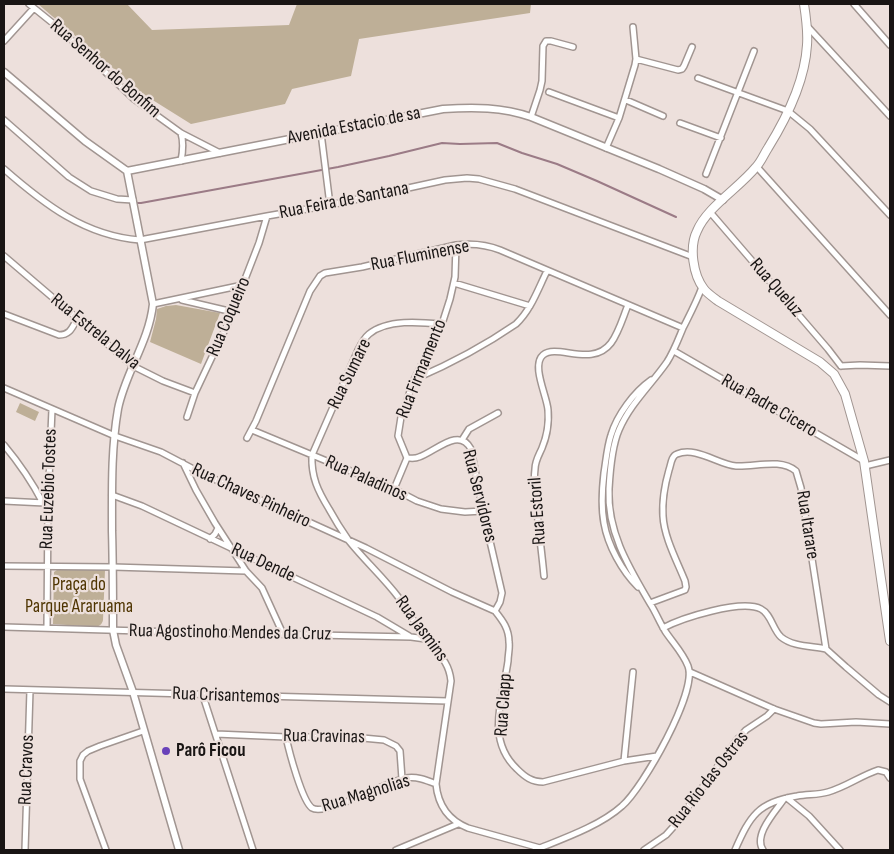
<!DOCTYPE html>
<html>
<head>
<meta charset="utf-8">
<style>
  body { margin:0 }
  #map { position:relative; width:894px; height:854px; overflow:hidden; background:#ede0dc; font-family:"Sofia Sans Condensed",sans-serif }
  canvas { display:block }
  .frame { position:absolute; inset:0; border:5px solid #191514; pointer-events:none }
</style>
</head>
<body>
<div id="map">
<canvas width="894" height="854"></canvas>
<div class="frame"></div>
</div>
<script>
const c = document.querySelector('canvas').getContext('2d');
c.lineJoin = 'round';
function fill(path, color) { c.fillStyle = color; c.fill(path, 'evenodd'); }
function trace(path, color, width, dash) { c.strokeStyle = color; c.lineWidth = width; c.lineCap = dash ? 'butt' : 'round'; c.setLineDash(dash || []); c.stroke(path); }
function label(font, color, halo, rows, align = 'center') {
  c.font = font + ' "Sofia Sans Condensed",sans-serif'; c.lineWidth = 4.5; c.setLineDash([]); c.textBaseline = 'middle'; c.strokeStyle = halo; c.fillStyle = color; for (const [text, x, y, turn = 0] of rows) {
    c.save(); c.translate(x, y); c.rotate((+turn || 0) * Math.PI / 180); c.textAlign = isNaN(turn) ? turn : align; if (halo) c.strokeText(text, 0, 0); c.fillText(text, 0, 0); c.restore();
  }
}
fill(new Path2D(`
  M 38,4 L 127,4 L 152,30 L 289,25 L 297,4 L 531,4 L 530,13 L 359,39 L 351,76 L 292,89 L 285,104 L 191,124 L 143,94 Z
  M 176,305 L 220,313 L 201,364 L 150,342 L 156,319 L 157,309 L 166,306 Z
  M 20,403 L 39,412 L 35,421 L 16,412 Z
  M 57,570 L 105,570 L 103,620 C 102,625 99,626 95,627 L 53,624 L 54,572 Z`), '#beaf97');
trace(new Path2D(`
  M 135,203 L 141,203 L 338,167 L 389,156 L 442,143 L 460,144 L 497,143 L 522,153 L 557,164 L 597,181 L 676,217`), '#9b7b86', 2);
const minor = new Path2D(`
  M 29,4 L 60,29 L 134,99 L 181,133 L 220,153
  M 854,4 L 890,45
  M 807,26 L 890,116
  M 4,41 L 34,8
  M 636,59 L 678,70 L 682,69 L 684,66 L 692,47
  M 698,78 L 788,111 L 810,129 L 890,215
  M 549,92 L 619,118 L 635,65 L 636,59 L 633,27
  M 626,100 L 663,116
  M 531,117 L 540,90 L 542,81 L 543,46 L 546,41 L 551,41 L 573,47
  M 4,120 L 69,177 L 91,191 L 117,199 L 133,200
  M 680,123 L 721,138
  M 321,133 L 330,205
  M 606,148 L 619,118
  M 181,161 C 183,151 184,143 181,133
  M 757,167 L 890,315
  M 4,169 C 44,204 85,236 140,240 L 267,216 L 330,205 L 445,180 L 467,178 L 479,179 L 515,189 L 693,257
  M 706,174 L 754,51
  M 710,212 L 828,349 L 841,366
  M 4,256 L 133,366 L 163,381 L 195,393
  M 454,283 L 530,306
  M 182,300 L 233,312
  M 153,304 L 243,285
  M 4,314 L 59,335 C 70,335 72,328 77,319
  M 442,324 C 420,322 387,319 369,334 C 364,338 361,344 358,350 L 312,455 C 311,477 318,491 329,509 C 335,520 342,531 349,541 C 365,561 384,578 399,598 C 409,611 416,626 426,639 C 438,654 449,661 451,681 L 436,784 C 438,805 448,820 468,828 L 540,848
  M 674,351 L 864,461
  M 841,366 L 860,365 L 890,366
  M 415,379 C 450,364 484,346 516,324 C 531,310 538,289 547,271
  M 4,388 L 115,436 L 161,452 L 201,473 L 366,548 L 452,592 L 495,611
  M 187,417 L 195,393 L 228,323 L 259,243 L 267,216
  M 252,430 L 394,489 L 417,501 L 441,509 L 465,512 L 483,511
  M 247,438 L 256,421 L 310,291 L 320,276 L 325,273 L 362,267 L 456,245 C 472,243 485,244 500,250 L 683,328
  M 462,440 L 469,429 L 498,413
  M 4,445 C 19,463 32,482 43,503
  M 407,458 C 411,458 415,459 419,457 C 435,452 459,426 471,449 L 483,511 L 502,593 L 500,602 L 495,611
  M 183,463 L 196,490 L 215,523 L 246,571 L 262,588 L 283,634
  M 865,466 L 890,460
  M 394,489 L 407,458 L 398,436 L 401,417 L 414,380 L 442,324 L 450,299 L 455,277 L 456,245
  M 112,495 L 142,506 L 377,617 L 409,636
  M 4,501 L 45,503
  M 210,539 L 215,534 L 218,528
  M 4,566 L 113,567 L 246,571
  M 544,576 C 542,554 539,533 537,511 C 536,497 533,483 535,469 C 535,461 539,455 542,448 C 547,436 549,422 548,410 C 547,396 531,365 543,355 C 557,343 592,368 611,343 C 619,332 623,317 628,305
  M 638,587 C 622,571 608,546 604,523 C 601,507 602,490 604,473 C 606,461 607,447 611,435 C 617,415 634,392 651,380
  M 650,603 L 685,590 L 686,587 L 685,581 C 677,561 664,537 663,516 C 662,501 665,484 669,470 C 671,465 671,456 677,454 C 696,446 719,465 736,466 C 756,467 780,458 796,471 L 801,488 L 826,649 L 846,667 L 879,695 L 890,702
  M 495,611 C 503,621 509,629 509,642 C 510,648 508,655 508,661 C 503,698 485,739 517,769 C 525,777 532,782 543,782 L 624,761 L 657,756
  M 4,627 L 175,632 L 411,637 L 426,639
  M 47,628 L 48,503 L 52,409
  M 663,628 C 682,618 741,599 761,609 C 771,614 773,630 781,637 C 793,647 813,646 826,649
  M 690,672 L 774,709 L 814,723 L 821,724 L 856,722 L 890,724
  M 4,689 L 448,701
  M 203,696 L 253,850
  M 216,734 L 286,737 L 352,737 L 384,740 L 396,746 L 400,751 L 402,779
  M 286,737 C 289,751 302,801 312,808 C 325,817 388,781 406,778 C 416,776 426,780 436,784
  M 624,761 L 633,672
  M 787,798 L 809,816 L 840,850
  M 25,850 L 30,690
  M 106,850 L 80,779 L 80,761 L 83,755 L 88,751 L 100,746 L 143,731
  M 396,850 L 458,824
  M 535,850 C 562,839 600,826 622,806 C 643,788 698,691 688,666 C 683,653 673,643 665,631 C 660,623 656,613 651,605 C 630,569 607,533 609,489 C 610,471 612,446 619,430 C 630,404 651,385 667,362 C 674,351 678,340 683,328 C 690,314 697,301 702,287
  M 644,850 L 666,835 L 675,825 L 736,741 L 746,730 L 767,716 L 774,709
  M 735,850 C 750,816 758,802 797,796 C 808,794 818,795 828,792 C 846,787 860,776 878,770 L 886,772 L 890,778
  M 763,850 C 753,835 775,812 784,799`);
const tertiary = new Path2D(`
  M 4,72 L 85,141 L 127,171 L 443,109 C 474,107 502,107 531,117 L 659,169 L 704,189 L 723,200
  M 127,171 L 153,304 C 149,342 125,373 118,409 C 111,449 112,491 112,531 C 113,564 113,597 113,630 L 116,645 L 133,692 L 179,850`);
const secondary = new Path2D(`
  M 804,4 C 806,17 808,32 807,45 C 805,80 786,119 768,148 C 764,154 761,162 756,167 C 739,188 707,207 697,231 C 689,247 693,275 704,289 C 708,294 713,297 718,301 L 820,362 L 834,374 L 845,394 L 864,461 L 890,641`);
trace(minor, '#a19591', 8);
trace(tertiary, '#a19591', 9);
trace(secondary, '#a19591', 10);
trace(minor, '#fff', 5);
trace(tertiary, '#fff', 6);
trace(secondary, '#fff', 8);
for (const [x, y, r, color] of [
  [166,751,5,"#6942ba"]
]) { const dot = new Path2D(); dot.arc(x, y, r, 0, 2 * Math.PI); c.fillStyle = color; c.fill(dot); trace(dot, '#ede0dc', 2); }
label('19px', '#191514', '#ede0dc', [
  ["Rua Senhor do Bonfim",105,69,41],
  ["Avenida Estacio de sa",354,126,-11],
  ["Rua Feira de Santana",344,201,-11],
  ["Rua Fluminense",420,256,-11],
  ["Rua Queluz",776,288,49],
  ["Rua Coqueiro",229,317,-67],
  ["Rua Estrela Dalva",95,332,39],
  ["Rua Firmamento",422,369,-68],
  ["Rua Sumare",350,374,-64],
  ["Rua Padre Cicero",769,406,30],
  ["Rua Paladinos",366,479,24],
  ["Rua Euzebio Tostes",49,489,-88],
  ["Rua Chaves Pinheiro",251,496,25],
  ["Rua Servidores",479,496,76],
  ["Rua Estoril",538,511,-94],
  ["Rua Itarare",807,525,81],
  ["Rua Dende",263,563,25],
  ["Rua Jasmins",421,629,54],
  ["Rua Agostinoho Mendes da Cruz",230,633,1],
  ["Rua Crisantemos",226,696,2],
  ["Rua Clapp",504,705,-86],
  ["Rua Cravinas",324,737,1],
  ["Rua Cravos",27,770,-88],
  ["Rua Rio das Ostras",709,780,-52],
  ["Rua Magnolias",366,794,-17]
]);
label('19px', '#4e3400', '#ede0dc', [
  ["Praça do",79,585],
  ["Parque Araruama",79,607]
]);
label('bold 19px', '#191514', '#ede0dc', [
  ["Parô Ficou",176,751]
], 'left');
</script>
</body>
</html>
